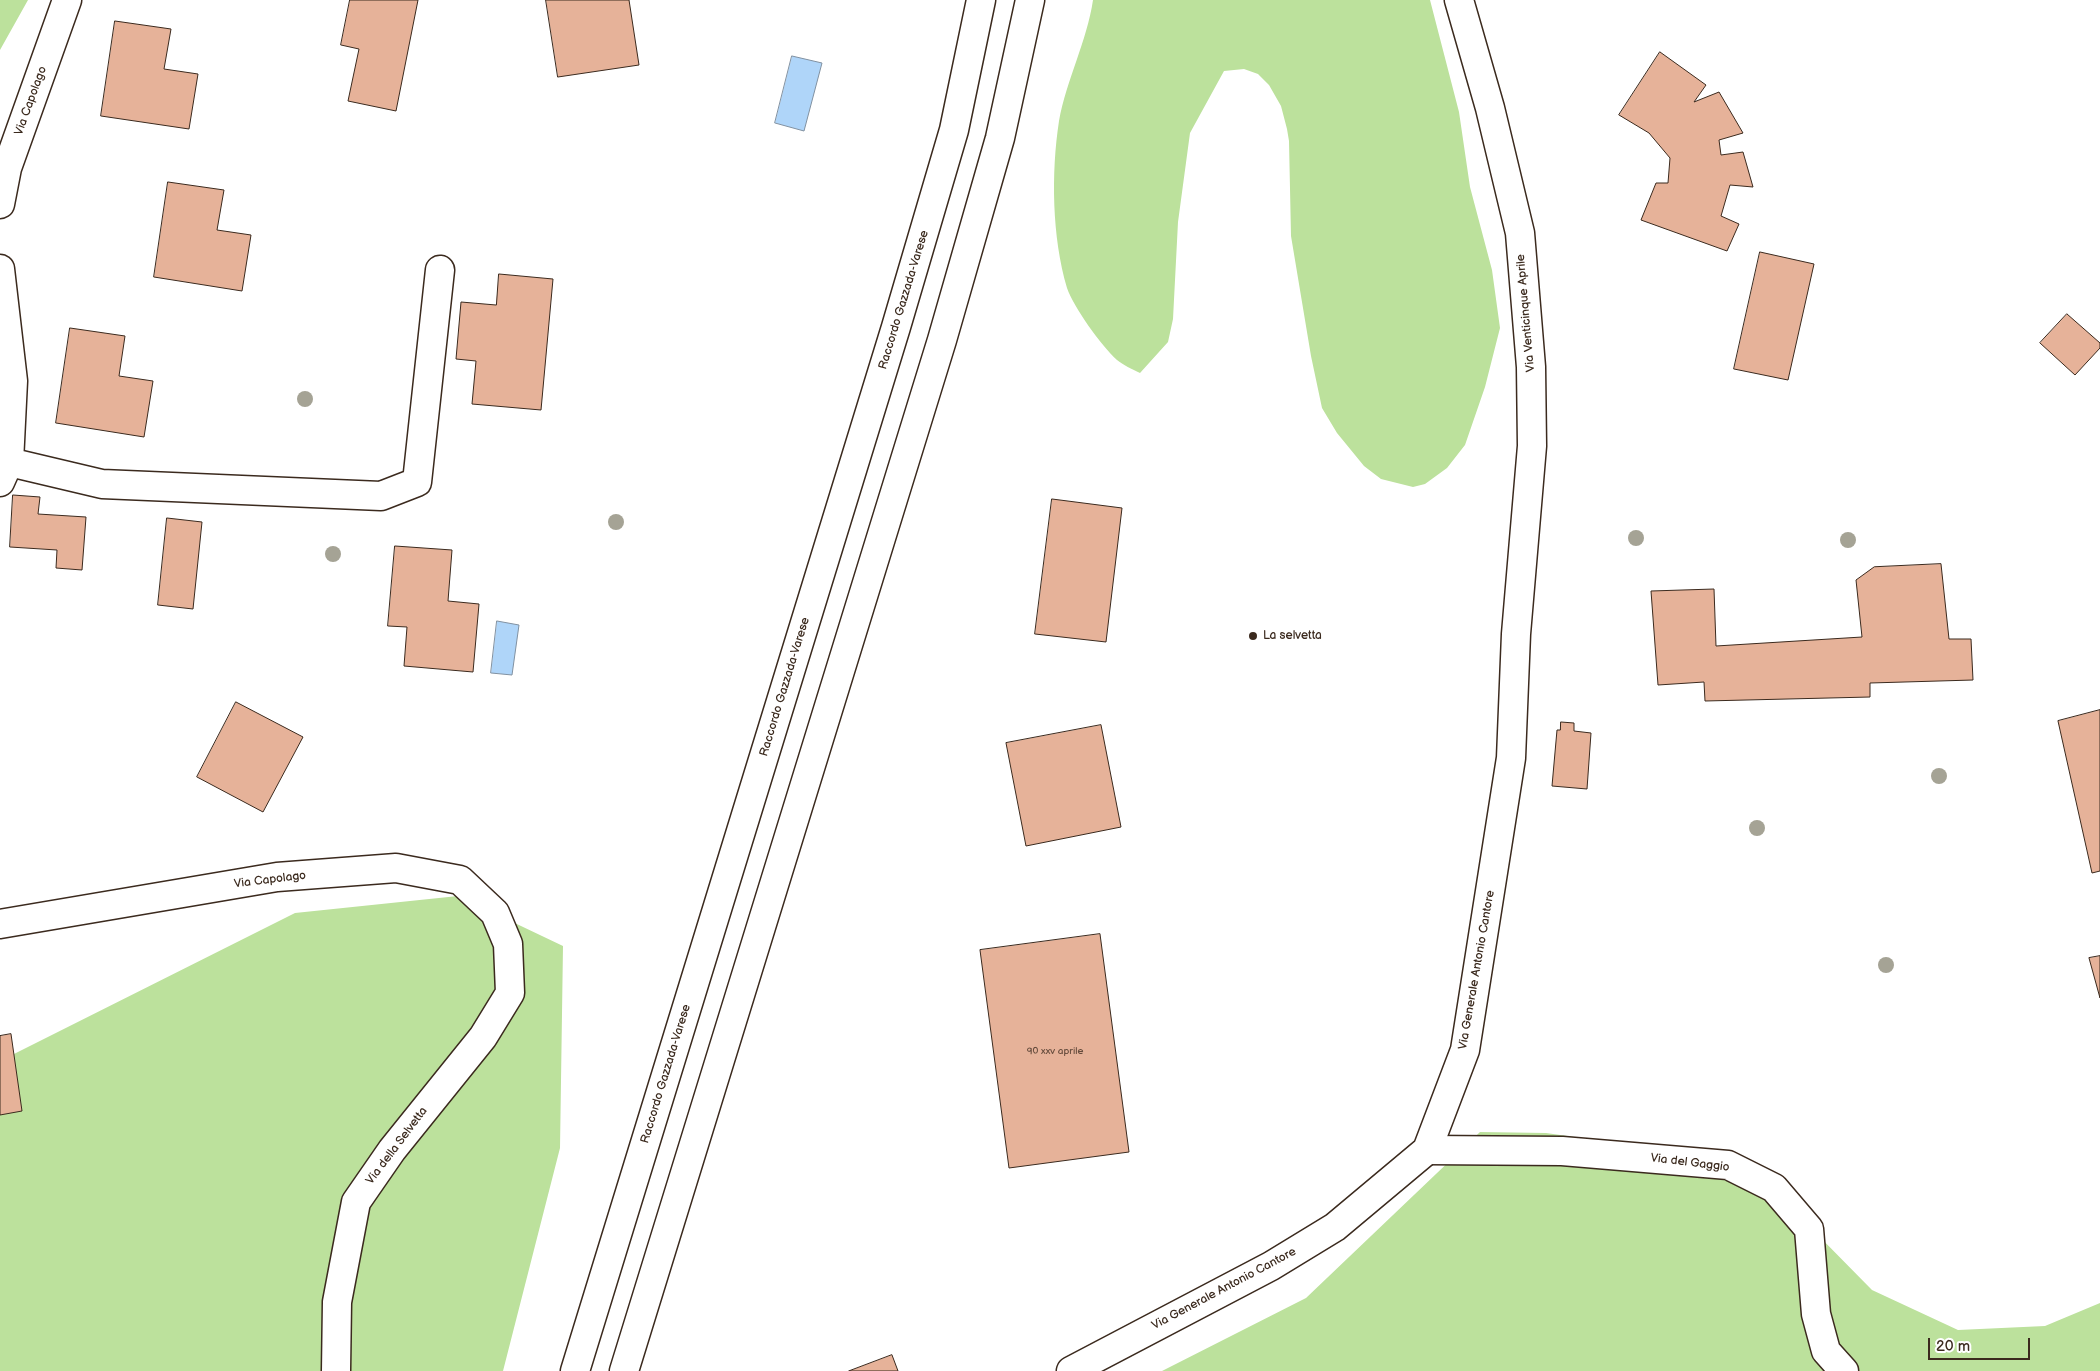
<!DOCTYPE html>
<html>
<head>
<meta charset="utf-8">
<style>
  body { margin:0 }
  #map { position:relative; width:2100px; height:1371px; overflow:hidden; background:#fff; font-family:"Balsamiq Sans",sans-serif }
  canvas { display:block }
  .scale { position:absolute; left:1928px; top:1338px; width:102px; height:22px; box-sizing:border-box; border:2px solid #3b2a1e; border-top:0; padding-left:6px; font-size:15px; line-height:18px; white-space:nowrap; color:#3b2a1e; -webkit-text-stroke:4px #fff; paint-order:stroke }
</style>
</head>
<body>
<div id="map">
<canvas width="2100" height="1371"></canvas>
<div class="scale">20 m</div>
</div>
<script>
const c = document.querySelector('canvas').getContext('2d');
c.lineJoin = 'round';
function fill(path, color) { c.fillStyle = color; c.fill(path, 'evenodd'); }
function trace(path, color, width, dash) { c.strokeStyle = color; c.lineWidth = width; c.lineCap = dash ? 'butt' : 'round'; c.setLineDash(dash || []); c.stroke(path); }
function label(font, color, halo, rows, align = 'center') {
  c.font = font + ' "Balsamiq Sans",sans-serif'; c.lineWidth = 4.5; c.setLineDash([]); c.textBaseline = 'middle'; c.strokeStyle = halo; c.fillStyle = color; for (const [text, x, y, turn = 0] of rows) {
    c.save(); c.translate(x, y); c.rotate((+turn || 0) * Math.PI / 180); c.textAlign = isNaN(turn) ? turn : align; if (halo) c.strokeText(text, 0, 0); c.fillText(text, 0, 0); c.restore();
  }
}
fill(new Path2D(`
  M 0,0 L 28,0 L 0,50 Z
  M 1093,0 L 1430,0 L 1459,112 L 1470,187 L 1492,270 L 1500,328 L 1485,387 L 1465,445 L 1447,468 L 1425,484 L 1413,487 L 1381,479 L 1364,466 L 1337,433 L 1322,408 L 1311,356 L 1291,236 L 1289,141 L 1287,129 L 1281,106 L 1269,85 L 1258,74 L 1244,69 L 1224,71 L 1190,133 L 1178,222 L 1173,319 L 1168,342 L 1140,373 C 1132,369 1123,365 1117,360 C 1101,345 1074,308 1067,288 C 1052,237 1051,173 1059,121 C 1066,81 1087,41 1093,0 Z
  M 458,896 L 563,946 L 560,1148 L 503,1371 L 0,1371 L 0,1061 L 295,913 Z
  M 1480,1132 L 1546,1133 L 1745,1161 L 1872,1290 L 1958,1330 L 2045,1326 L 2100,1303 L 2100,1371 L 1162,1371 L 1306,1298 Z`), '#bce19c');
const water = new Path2D(`
  M 792,56 L 822,63 L 804,131 L 775,123 Z
  M 497,621 L 519,625 L 512,675 L 491,673 Z`);
fill(water, '#afd5f9');
trace(water, '#8191a1', 1);
const building = new Path2D(`
  M 350,0 L 418,0 L 396,111 L 348,101 L 359,49 L 341,45 Z
  M 546,0 L 629,0 L 639,65 L 558,77 Z
  M 115,21 L 171,29 L 164,69 L 198,74 L 189,129 L 101,116 Z
  M 1660,52 L 1706,85 L 1694,102 L 1719,92 L 1743,133 L 1719,140 L 1721,155 L 1743,152 L 1753,187 L 1730,185 L 1721,216 L 1739,224 L 1727,251 L 1641,220 L 1656,183 L 1668,183 L 1670,158 L 1649,133 L 1619,115 Z
  M 168,182 L 224,190 L 217,230 L 251,235 L 242,291 L 154,277 Z
  M 1760,252 L 1814,264 L 1788,380 L 1734,369 Z
  M 499,274 L 553,279 L 541,410 L 472,404 L 476,361 L 456,359 L 461,302 L 496,305 Z
  M 2067,314 L 2100,343 L 2100,348 L 2075,375 L 2040,343 Z
  M 70,328 L 125,336 L 119,376 L 153,381 L 144,437 L 56,423 Z
  M 13,495 L 40,497 L 38,514 L 86,517 L 82,570 L 56,568 L 57,550 L 10,547 Z
  M 1052,499 L 1122,508 L 1106,642 L 1035,634 Z
  M 167,518 L 202,522 L 193,609 L 158,605 Z
  M 395,546 L 452,550 L 448,601 L 479,604 L 473,672 L 404,666 L 407,627 L 388,626 Z
  M 1941,564 L 1949,639 L 1971,639 L 1973,680 L 1870,683 L 1870,697 L 1705,701 L 1704,682 L 1658,685 L 1651,591 L 1714,589 L 1716,646 L 1862,637 L 1856,580 L 1874,567 Z
  M 236,702 L 303,737 L 263,812 L 197,777 Z
  M 2100,710 L 2100,871 L 2092,873 L 2058,721 Z
  M 1561,722 L 1574,723 L 1574,731 L 1591,733 L 1587,789 L 1552,786 L 1557,730 L 1560,730 Z
  M 1101,725 L 1121,827 L 1026,846 L 1006,743 Z
  M 1100,934 L 1129,1152 L 1009,1168 L 980,950 Z
  M 2100,956 L 2100,998 L 2089,958 Z
  M 11,1034 L 22,1111 L 0,1115 L 0,1036 Z
  M 892,1355 L 898,1371 L 849,1371 Z`);
fill(building, '#e6b299');
trace(building, '#3b2a1e', 1);
const street = new Path2D(`
  M 0,204 L 7,168 L 67,0
  M 0,269 L 13,381 L 9,462 L 0,482
  M 9,462 L 102,484 L 381,496 L 417,482 L 440,270
  M 0,924 L 277,877 L 396,868 L 460,880 L 495,913 L 508,944 L 510,993 L 483,1037 L 392,1150 L 356,1202 L 337,1302 L 336,1371
  M 1427,1150 L 1562,1151 L 1728,1165 L 1774,1188 L 1809,1229 L 1816,1314 L 1826,1351 L 1844,1371`);
const secondary = new Path2D(`
  M 1071,1371 L 1271,1266 L 1335,1227 L 1427,1150 L 1465,1050 L 1511,758 L 1516,634 L 1532,446 L 1531,367 L 1520,233 L 1490,108 L 1459,0`);
const highway = new Path2D(`
  M 575,1371 L 896,327 L 954,130 L 981,0
  M 624,1371 L 942,340 L 1000,138 L 1030,0`);
trace(street, '#3b2a1e', 31);
trace(secondary, '#3b2a1e', 31);
trace(highway, '#3b2a1e', 31);
trace(street, '#fff', 28);
trace(secondary, '#fff', 28);
trace(highway, '#fff', 28);
c.fillStyle = '#a5a395';
for (const [x, y] of [
  [305,399],
  [616,522],
  [1636,538],
  [1848,540],
  [333,554],
  [1939,776],
  [1757,828],
  [1886,965]
]) { c.beginPath(); c.arc(x, y, 8, 0, 2 * Math.PI); c.fill(); }
for (const [x, y, r, color] of [
  [1253,636,5,"#3b2a1e"]
]) { const dot = new Path2D(); dot.arc(x, y, r, 0, 2 * Math.PI); c.fillStyle = color; c.fill(dot); trace(dot, '#fff', 2); }
label('10px', '#664c3d', null, [
  ["90 xxv aprile",1055,1051]
]);
label('12px', '#3b2a1e', '#fff', [
  ["Via Capolago",31,101,-70],
  ["Raccordo Gazzada-Varese",904,300,-73],
  ["Via Venticinque Aprile",1526,313,-95],
  ["Raccordo Gazzada-Varese",785,687,-73],
  ["Via Capolago",270,880,-7],
  ["Via Generale Antonio Cantore",1477,970,-80],
  ["Raccordo Gazzada-Varese",666,1074,-73],
  ["Via della Selvetta",397,1146,-53],
  ["Via del Gaggio",1690,1163,7],
  ["Via Generale Antonio Cantore",1224,1289,-28]
]);
label('12px', '#3b2a1e', '#fff', [
  ["La selvetta",1263,636]
], 'left');
</script>
</body>
</html>
